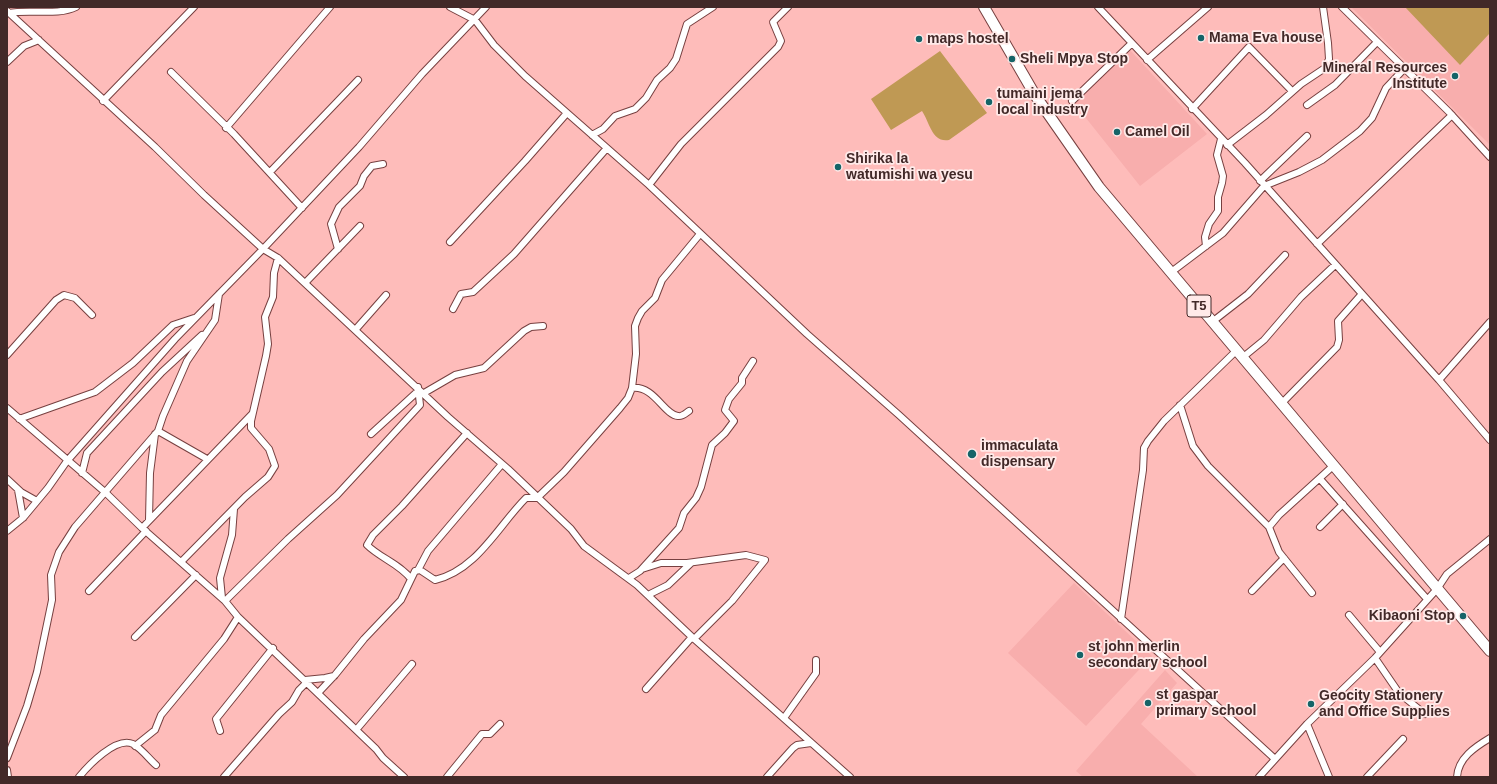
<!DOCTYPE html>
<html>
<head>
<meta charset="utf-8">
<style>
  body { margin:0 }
  #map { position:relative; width:1497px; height:784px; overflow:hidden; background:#febcba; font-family:Helvetica,sans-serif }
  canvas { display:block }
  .frame { position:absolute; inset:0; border:8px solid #422928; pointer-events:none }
</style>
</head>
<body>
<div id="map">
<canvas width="1497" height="784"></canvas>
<div class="frame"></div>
</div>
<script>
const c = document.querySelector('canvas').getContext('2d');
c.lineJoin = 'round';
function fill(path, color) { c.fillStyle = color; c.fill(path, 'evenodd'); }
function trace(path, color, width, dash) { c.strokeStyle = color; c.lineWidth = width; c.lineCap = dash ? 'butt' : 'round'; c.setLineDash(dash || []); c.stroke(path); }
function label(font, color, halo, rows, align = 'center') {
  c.font = font + ' Helvetica,sans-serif'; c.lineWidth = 3.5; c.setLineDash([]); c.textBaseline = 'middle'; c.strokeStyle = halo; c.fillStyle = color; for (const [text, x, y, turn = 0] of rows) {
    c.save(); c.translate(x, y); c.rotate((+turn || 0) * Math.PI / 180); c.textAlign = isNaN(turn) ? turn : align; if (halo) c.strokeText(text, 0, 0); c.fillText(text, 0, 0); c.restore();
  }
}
fill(new Path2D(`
  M 1351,7 L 1490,7 L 1490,145 Z
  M 1130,50 L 1207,134 L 1140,186 L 1074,103 Z
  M 1074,583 L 1152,656 L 1086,726 L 1008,653 Z
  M 1165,670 L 1177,683 L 1141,724 L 1198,777 L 1083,777 L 1076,771 Z`), '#f8aead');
fill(new Path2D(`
  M 1405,7 L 1490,7 L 1490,33 L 1460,65 Z
  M 940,51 L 987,113 L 949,140 C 932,143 930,123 922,111 L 891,130 L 871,99 Z`), '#bf9954');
const minor = new Path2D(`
  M 450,7 L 475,20 L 494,45 L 525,76 L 649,185 L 807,334 L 899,415 L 1275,759
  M 1098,7 L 1245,163 L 1439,380 L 1490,440
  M 1342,7 L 1449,112 L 1490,157
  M 7,11 L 155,147 L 204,195 L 263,249 L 278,258 L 448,417 L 508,469 L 571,529 L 584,546 L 637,585 L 692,637 L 850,777
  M 9,13 C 29,9 58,16 76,7
  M 1147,60 L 1208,7
  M 7,62 L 24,46 L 39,40
  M 171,72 L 234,134 L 302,208
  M 103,101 L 194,7
  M 1072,101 L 1131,44
  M 1307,105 L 1335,85 L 1377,42
  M 1192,109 L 1249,47 L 1292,91
  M 226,128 L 330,7
  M 592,135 L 603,129 L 615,116 L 635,109 L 646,98 L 657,80 L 670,68 L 676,59 L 687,24 L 713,7
  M 1227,145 L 1266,115 L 1301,84 L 1325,68 L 1329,59 L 1328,43 L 1323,7
  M 270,172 L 358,80
  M 1260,181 L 1307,136
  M 649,185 L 681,144 L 778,47 L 781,41 L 773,22 L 788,7
  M 450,242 L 525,161 L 567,113
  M 1317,244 L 1452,115
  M 1206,246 L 1205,237 L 1209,224 L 1218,211 L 1218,197 L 1222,183 L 1223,176 L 1217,155 L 1221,139
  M 338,249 L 331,224 L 339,207 L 360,186 L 364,176 L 372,166 L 383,164
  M 1170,273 L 1223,233 L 1264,186 L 1299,172 L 1322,160 L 1360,131 L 1372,118 L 1386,88 L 1404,69
  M 305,283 L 360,226
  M 453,309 L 461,294 L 473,292 L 514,254 L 607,148
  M 1212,322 L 1248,294 L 1285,255
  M 356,329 L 386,295
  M 7,355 L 56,300 L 64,295 L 75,298 L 92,315
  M 1242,358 L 1264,340 L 1301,297 L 1335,265
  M 1439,380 L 1490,322
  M 632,388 C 654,385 664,415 678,416 C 682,417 686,413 689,411
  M 424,393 L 455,375 L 484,368 L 524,331 L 531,327 L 543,326
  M 1281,404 L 1337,347 L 1339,340 L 1338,321 L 1361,295
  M 1180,405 L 1193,446 L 1208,466 L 1269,527
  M 7,408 L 106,493 L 142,528 L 225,601 L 238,617 L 376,749 L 383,758 L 404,777
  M 19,419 L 95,392 L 133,363 L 173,325 L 194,318
  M 371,434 L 417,392
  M 207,459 L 158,431 L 163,416 L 187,361 L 215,320 L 219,294
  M 82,473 L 87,453 L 162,372 L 202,335
  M 7,479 L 21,492 L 37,501
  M 1320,479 L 1427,599
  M 18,490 L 23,518
  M 149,520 L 150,473 L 155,434
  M 1320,527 L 1343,504
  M 142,528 L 252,414
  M 7,531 L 23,518 L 48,488 L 67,461 L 175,339 L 263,249 L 359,147 L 422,74 L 486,7
  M 181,562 L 245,497 L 268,477 L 275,466 L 269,449 L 251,428 L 251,421 L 266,356 L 268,344 L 265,317 L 273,297 L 274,273 L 278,258
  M 642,569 L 661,563 L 687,563 L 746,555 L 765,560 L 732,601 L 694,639
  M 418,570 L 428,551 L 502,464
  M 629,578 L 640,571 L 679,528 L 684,513 L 696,498 L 701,487 L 712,445 L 725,433 L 734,421 L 725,410 L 729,399 L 742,383 L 742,378 L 753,361
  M 411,579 C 400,564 380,558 367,545 L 373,535 L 402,506 L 467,433
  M 89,591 L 146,531
  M 1252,591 L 1284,558
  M 1312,593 L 1279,552 L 1269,527 L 1279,515 L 1333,466
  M 648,595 L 668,585 L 691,563
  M 222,598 L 220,578 L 232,535 L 234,509
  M 225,601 L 288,539 L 337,495 L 420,405 L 418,387
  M 1349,615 L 1380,652
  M 1121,619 L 1143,470 L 1144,448 L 1148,441 L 1164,421 L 1236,351
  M 135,637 L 196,575
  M 1375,658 L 1399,693 L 1425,714
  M 305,680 L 325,678 L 334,676
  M 646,689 L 692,637
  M 318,693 L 335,675 L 364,639 L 401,600 L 415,571 L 420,570 L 435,580 C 477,570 498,526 526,498 L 537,498 L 564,472 L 620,408 L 628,398 L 632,388 L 636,354 L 635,326 L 638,318 L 642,311 L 655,298 L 662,280 L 700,234
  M 784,718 L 816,673 L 816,660
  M 1307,724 L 1329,777
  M 356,730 L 412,664
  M 220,731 L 216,719 L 273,648
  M 135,746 L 155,730 L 161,715 L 224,639 L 238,617
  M 7,758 L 27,706 L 37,672 L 52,600 L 51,575 L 59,552 L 75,527 L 158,431
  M 7,770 L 8,777
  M 79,777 C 88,766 116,736 133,744 C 142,749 149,759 156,765
  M 224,777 L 279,714 L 292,702 L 299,690 L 307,682
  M 447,777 L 482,734 L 490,734 L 500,724
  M 767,777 L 793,748 L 797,745 L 811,743
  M 1259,777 L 1307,724 L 1375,658 L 1437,589 L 1447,574 L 1490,539
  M 1367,777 L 1403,739
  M 1457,777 C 1458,758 1475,747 1490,738`);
const trunk = new Path2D(`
  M 984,7 L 1035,95 L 1099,187 L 1490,651`);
trace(minor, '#774040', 8);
trace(trunk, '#774040', 12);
trace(minor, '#fff', 6);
trace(trunk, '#fff', 10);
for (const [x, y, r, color] of [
  [1201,38,4,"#156468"],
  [919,39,4,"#156468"],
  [1012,59,4,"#156468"],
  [1455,76,4,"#156468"],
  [989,102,4,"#156468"],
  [1117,132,4,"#156468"],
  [838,167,4,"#156468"],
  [972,454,5,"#156468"],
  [1463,616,4,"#156468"],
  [1080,655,4,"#156468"],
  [1148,703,4,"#156468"],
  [1311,704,4,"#156468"]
]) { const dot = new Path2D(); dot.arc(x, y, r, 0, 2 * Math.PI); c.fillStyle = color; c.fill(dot); trace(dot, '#ffeae9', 1.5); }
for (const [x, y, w] of [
  [1199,306,24]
]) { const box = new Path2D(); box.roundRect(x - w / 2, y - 11, w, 22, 3); c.fillStyle = '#ffeae9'; c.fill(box); trace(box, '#422928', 1); }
label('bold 13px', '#422928', null, [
  ["T5",1199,306]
]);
label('bold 14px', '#422928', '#ffeae9', [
  ["Mama Eva house",1209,38],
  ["maps hostel",927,39],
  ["Sheli Mpya Stop",1020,59],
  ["Mineral Resources",1447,68,"right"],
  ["Institute",1447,84,"right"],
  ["tumaini jema",997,94],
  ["local industry",997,110],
  ["Camel Oil",1125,132],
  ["Shirika la",846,159],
  ["watumishi wa yesu",846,175],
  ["immaculata",981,446],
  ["dispensary",981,462],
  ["Kibaoni Stop",1455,616,"right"],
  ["st john merlin",1088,647],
  ["secondary school",1088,663],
  ["st gaspar",1156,695],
  ["primary school",1156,711],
  ["Geocity Stationery",1319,696],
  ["and Office Supplies",1319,712]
], 'left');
</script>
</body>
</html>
